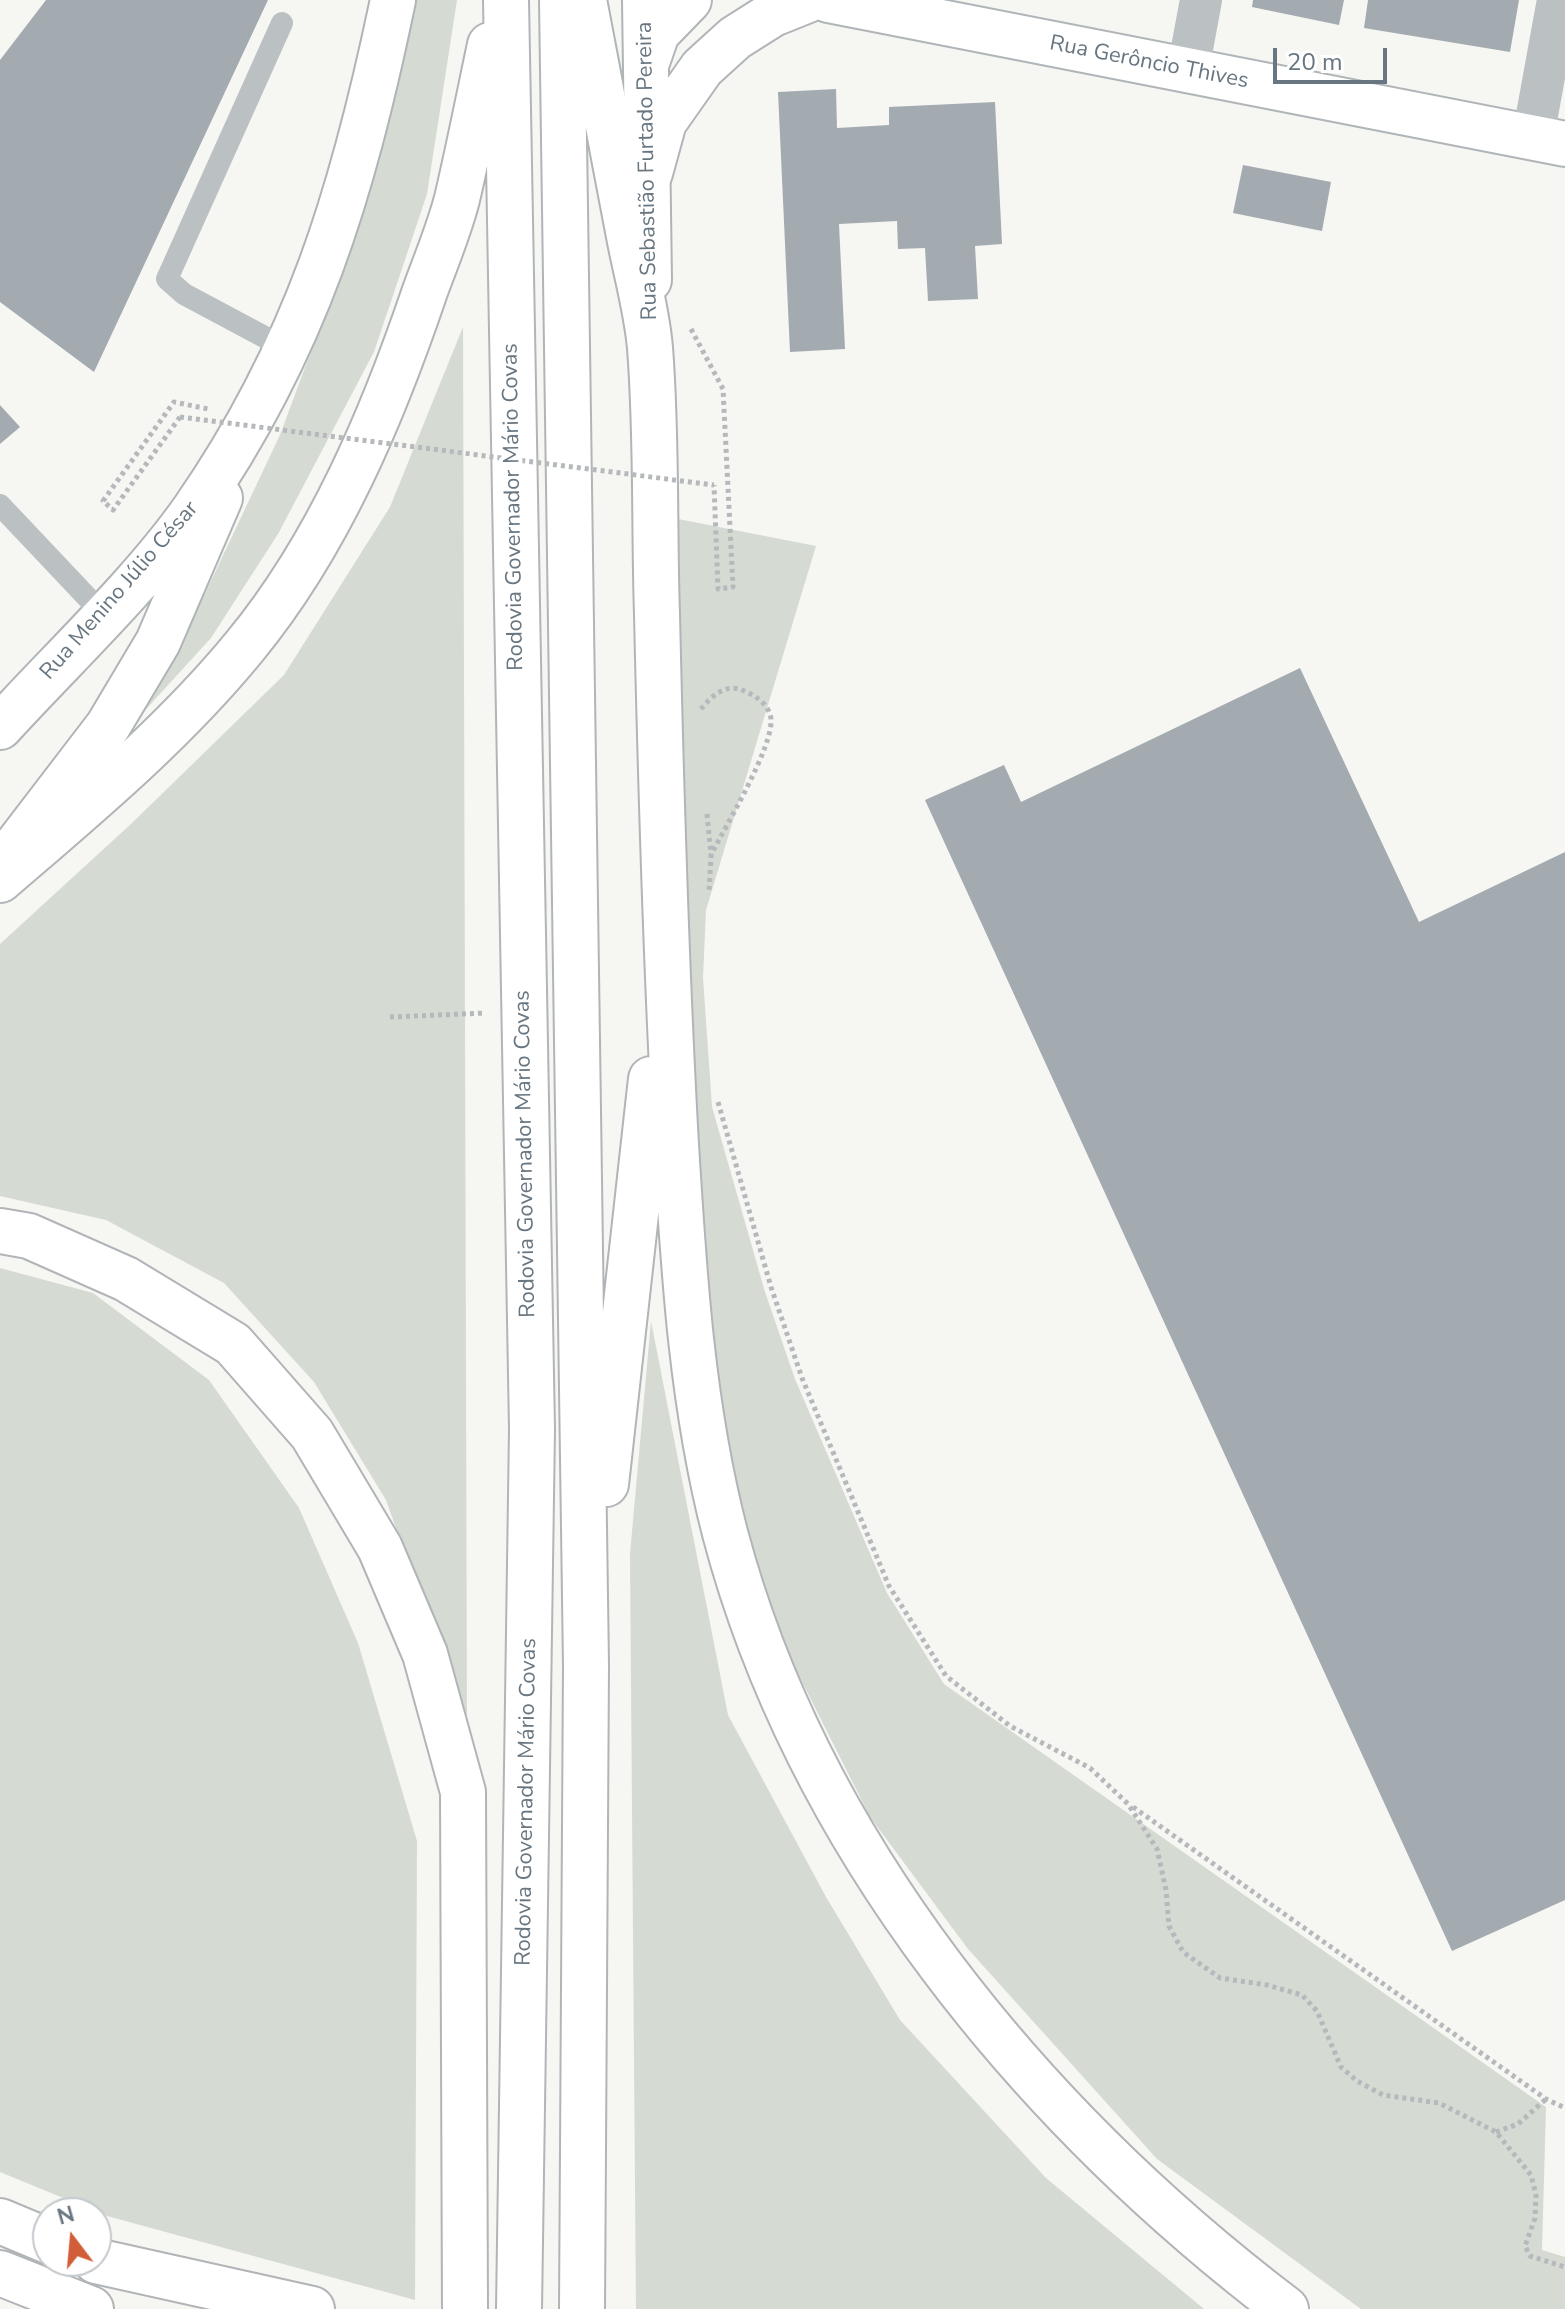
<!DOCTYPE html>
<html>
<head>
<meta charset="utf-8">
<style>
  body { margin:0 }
  #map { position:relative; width:1565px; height:2309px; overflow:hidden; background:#f6f6f3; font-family:"Nunito Sans",sans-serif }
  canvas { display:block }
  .north { position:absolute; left:32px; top:2197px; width:80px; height:80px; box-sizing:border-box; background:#fff; border:2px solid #c3c8cd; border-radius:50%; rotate:344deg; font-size:22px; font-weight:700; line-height:32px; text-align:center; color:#687681 }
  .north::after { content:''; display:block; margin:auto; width:28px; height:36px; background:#d15d39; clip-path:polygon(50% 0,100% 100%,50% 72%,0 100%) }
  .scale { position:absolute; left:1273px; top:48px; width:114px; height:36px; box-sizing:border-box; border:4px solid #687681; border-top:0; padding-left:10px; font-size:24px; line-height:28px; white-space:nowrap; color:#687681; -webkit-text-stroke:6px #fff; paint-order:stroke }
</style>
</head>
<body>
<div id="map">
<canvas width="1565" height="2309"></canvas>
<div class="north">N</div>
<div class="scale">20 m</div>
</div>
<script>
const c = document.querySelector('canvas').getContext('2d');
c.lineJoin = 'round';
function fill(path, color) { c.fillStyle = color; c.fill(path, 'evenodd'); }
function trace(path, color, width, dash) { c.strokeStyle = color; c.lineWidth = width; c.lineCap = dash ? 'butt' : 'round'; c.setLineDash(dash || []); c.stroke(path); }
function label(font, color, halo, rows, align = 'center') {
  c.font = font + ' "Nunito Sans",sans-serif'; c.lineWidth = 8; c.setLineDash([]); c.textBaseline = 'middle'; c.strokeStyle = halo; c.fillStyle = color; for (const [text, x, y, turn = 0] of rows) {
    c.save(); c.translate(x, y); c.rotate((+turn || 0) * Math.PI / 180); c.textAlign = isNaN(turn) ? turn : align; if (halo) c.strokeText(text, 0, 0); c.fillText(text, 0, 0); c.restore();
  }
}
fill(new Path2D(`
  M 414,0 L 457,0 L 427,194 L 374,352 L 278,534 L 211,638 L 95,765 L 201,602 L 280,435 L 371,189 L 406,52 Z
  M 463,327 L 467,1727 L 386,1500 L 314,1382 L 224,1283 L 106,1220 L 0,1196 L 0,944 L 132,823 L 284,675 L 390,507 Z
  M 678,519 L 816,546 L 706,910 L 703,978 L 712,1107 L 765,1292 L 795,1379 L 887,1593 L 944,1684 L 1546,2107 L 1542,2250 L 1565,2257 L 1565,2309 L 1361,2309 L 1157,2159 L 968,1949 L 870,1817 L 780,1638 L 731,1479 L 702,1323 L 690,1110 Z
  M 0,1268 L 93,1293 L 209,1380 L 299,1508 L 358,1643 L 417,1841 L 415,2300 L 107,2216 L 0,2172 Z
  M 651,1321 L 728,1715 L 826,1897 L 900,2020 L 1046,2178 L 1204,2309 L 636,2309 L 630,1554 Z`), '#d5dad3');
fill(new Path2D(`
  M 46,0 L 268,0 L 94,372 L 0,302 L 0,60 Z
  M 1253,0 L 1344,0 L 1339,25 L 1252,7 Z
  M 1368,0 L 1519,0 L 1510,52 L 1364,28 Z
  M 836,89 L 837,128 L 889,125 L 889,107 L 995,102 L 1002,244 L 975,246 L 978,299 L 928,301 L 925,248 L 898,249 L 897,221 L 839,224 L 845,349 L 790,352 L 778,92 Z
  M 1243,165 L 1331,182 L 1322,231 L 1233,213 Z
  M 0,405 L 20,427 L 0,444 Z
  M 1300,668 L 1419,922 L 1565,852 L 1565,1900 L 1452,1951 L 925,800 L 1004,765 L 1021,802 Z`), '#a3abb0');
const secondary = new Path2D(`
  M 828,0 L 1565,144
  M 646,65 L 657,33 L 689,0
  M 650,173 L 664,122 L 702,68 L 735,38 L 773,14 L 808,0`);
const primary = new Path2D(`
  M 645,0 L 649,280
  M 0,727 C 62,659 142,584 194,510 C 307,347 353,192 393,0
  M 0,867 L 108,726 L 158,642 L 220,498`);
const highway = new Path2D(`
  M 506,0 L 532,1429 L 519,2309
  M 562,0 L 586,1665 L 582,2309
  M 584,0 C 599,79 614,157 629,236 C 636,273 647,311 650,348 C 657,436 654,526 657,614 C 661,791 666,968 676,1145 C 684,1275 692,1406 725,1533 C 808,1847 1032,2116 1286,2309
  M 0,880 C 86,806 173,734 245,646 C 329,544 383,415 425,291 C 436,261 449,230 457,199 C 469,148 479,97 490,45
  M 0,1231 L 29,1236 L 126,1279 L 233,1344 L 312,1434 L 380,1548 L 425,1654 L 463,1792 L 465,2309
  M 606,1484 L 651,1079
  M 0,2221 L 48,2241
  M 96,2261 L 312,2309
  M 0,2273 L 91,2309`);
trace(secondary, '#b0b5b9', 48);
trace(primary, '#afb4b7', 48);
trace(highway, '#b1b5b8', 48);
trace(new Path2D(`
  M 691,329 L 723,389 L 733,587 L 718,589 L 714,485
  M 180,417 L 113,510 L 103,501 L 174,402 L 208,409
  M 701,709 C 711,697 725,683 742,690 C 755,695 769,704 771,719 C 773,748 726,825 711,855
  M 707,814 L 711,855 L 709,892
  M 390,1017 L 485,1013
  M 718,1102 L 771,1287 L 802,1378 L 889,1586 L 946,1676 L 1010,1726 L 1090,1768 L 1128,1804 L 1157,1849 L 1166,1890 L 1169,1926 L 1183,1952 L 1220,1978 L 1267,1985 L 1302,1995 L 1317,2011 L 1341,2067 L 1357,2081 L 1383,2095 L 1439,2103 L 1496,2132 L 1531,2175 L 1536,2195 L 1535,2218 L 1525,2246 L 1530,2256 L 1565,2267
  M 1133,1807 L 1546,2099 L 1565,2108
  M 1496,2132 L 1518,2124 L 1546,2099`), '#b6b9bc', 5, [4, 4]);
trace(new Path2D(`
  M 282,23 L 167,279 L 184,294 L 287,349
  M 0,505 L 103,614`), '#bbc0c3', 22);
trace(new Path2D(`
  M 1188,70 L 1201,0
  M 1533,137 L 1558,0`), '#bbc0c3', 42);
trace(secondary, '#fff', 44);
trace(primary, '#fff', 44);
trace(highway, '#fff', 44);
trace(new Path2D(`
  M 180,417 L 714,485`), '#b6b9bc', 5, [4, 4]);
label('22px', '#687681', '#fff', [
  ["Rua Gerôncio Thives",1149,63,11],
  ["Rua Sebastião Furtado Pereira",648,171,-91],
  ["Rodovia Governador Mário Covas",514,507,-91],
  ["Rua Menino Júlio César",120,591,-49],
  ["Rodovia Governador Mário Covas",526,1154,-91],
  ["Rodovia Governador Mário Covas",527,1802,-89]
]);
</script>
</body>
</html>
